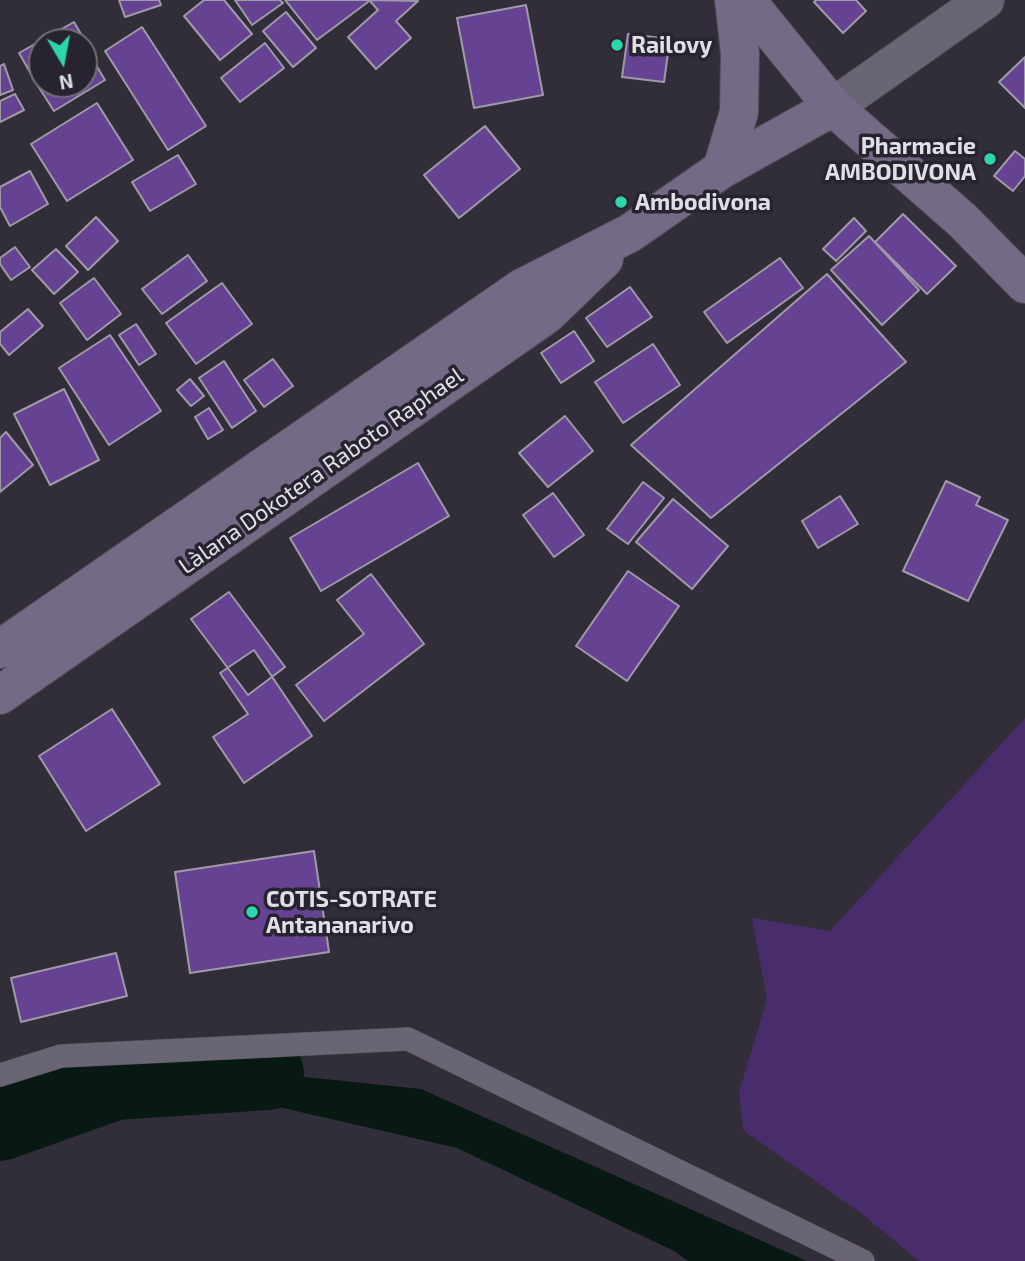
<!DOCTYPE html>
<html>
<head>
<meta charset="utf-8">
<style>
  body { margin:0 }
  #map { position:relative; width:1025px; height:1261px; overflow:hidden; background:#322e39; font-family:"Exo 2",sans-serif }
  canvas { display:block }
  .north { position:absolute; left:28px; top:28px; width:70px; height:70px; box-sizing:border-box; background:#28242f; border:2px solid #726f78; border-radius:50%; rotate:170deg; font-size:19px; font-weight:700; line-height:28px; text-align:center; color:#e1dfe6 }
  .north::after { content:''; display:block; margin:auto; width:24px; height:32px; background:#2cd5ab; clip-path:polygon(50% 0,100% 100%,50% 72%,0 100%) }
</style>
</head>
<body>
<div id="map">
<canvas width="1025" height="1261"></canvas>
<div class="north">N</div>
</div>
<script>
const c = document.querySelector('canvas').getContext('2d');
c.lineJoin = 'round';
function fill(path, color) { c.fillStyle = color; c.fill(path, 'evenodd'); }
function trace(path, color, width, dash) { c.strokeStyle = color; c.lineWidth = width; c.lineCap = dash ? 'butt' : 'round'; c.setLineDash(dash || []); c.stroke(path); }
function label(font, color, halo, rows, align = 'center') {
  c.font = font + ' "Exo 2",sans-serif'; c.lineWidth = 7; c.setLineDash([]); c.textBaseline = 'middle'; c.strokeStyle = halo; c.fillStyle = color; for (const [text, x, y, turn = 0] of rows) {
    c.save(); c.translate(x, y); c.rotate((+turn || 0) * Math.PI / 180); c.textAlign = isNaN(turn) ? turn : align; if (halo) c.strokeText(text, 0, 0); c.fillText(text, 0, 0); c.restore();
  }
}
fill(new Path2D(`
  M 1025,718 L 1025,1261 L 919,1261 L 861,1213 L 743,1130 L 739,1092 L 767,1000 L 752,918 L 830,931 Z`), '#492c6b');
fill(new Path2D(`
  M 267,1073 L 421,1089 L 807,1261 L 688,1261 L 674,1251 L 457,1148 L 261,1103 Z`), '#081914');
trace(new Path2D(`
  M 0,1124 L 115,1083 L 267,1073`), '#081914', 74);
const building = new Path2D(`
  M 119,0 L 159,0 L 161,5 L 125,17 Z
  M 204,0 L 224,0 L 252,34 L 220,60 L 184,16 Z
  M 235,0 L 280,0 L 283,3 L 252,25 Z
  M 285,0 L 367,0 L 368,2 L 317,40 Z
  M 369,0 L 418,1 L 396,21 L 411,38 L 376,69 L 348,37 L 378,10 Z
  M 816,0 L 856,0 L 866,11 L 843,33 L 814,2 Z
  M 526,5 L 543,95 L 474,108 L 457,18 Z
  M 286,12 L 316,48 L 293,67 L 263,31 Z
  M 74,22 L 89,48 L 84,51 L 84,42 L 42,42 L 42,75 L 34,79 L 19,53 Z
  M 142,27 L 206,126 L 168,150 L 105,51 Z
  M 628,34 L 670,39 L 664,82 L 622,77 Z
  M 265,43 L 284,68 L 240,102 L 221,78 Z
  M 90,55 L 105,80 L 54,111 L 38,86 L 42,84 L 84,84 L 84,58 Z
  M 1025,57 L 1025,108 L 999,82 Z
  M 4,64 L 13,90 L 0,95 L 0,66 Z
  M 15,94 L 24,110 L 0,122 L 0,101 Z
  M 97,103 L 133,160 L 67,201 L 31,144 Z
  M 485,126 L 520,169 L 459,218 L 424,175 Z
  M 1015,151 L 1025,159 L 1025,176 L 1013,191 L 994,176 Z
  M 178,155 L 196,184 L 150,211 L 132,182 Z
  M 30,171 L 48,204 L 10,226 L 0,207 L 0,187 Z
  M 903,214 L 956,266 L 927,294 L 875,242 Z
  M 96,217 L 118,241 L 88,270 L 66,246 Z
  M 854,218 L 866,231 L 836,261 L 823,249 Z
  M 869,236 L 919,290 L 882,325 L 831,270 Z
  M 15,247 L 30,267 L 11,280 L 0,264 L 0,258 Z
  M 56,249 L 78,272 L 54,294 L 32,270 Z
  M 188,255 L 207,281 L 162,314 L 142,289 Z
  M 780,258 L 803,288 L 727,343 L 704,312 Z
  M 827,274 L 906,362 L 711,518 L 631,445 Z
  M 94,278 L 121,314 L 87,340 L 60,303 Z
  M 222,283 L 252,324 L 196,364 L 166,323 Z
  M 630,287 L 652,317 L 607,347 L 586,318 Z
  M 28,309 L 43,326 L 9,355 L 0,344 L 0,332 Z
  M 136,324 L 156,354 L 139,365 L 119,335 Z
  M 574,331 L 594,361 L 561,383 L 541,353 Z
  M 110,335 L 161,411 L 109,445 L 59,368 Z
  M 653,344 L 680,385 L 623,423 L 595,382 Z
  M 273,359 L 293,386 L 264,407 L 244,380 Z
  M 224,361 L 256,411 L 232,428 L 199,378 Z
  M 190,379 L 204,396 L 191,406 L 177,390 Z
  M 64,389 L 99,460 L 50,485 L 14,414 Z
  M 209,408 L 223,430 L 208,439 L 195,417 Z
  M 565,416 L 593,451 L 548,487 L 519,453 Z
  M 6,432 L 33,465 L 0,492 L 0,438 Z
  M 418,463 L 449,516 L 321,591 L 290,538 Z
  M 946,481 L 980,497 L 976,505 L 1008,520 L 968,601 L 903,571 Z
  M 643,482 L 664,498 L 628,544 L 607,529 Z
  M 553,493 L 584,535 L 554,557 L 523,515 Z
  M 840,496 L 858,524 L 818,548 L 802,521 Z
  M 673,499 L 728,546 L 692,589 L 636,542 Z
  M 628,571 L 679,606 L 627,681 L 576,646 Z
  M 371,574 L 424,644 L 324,721 L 296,685 L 364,634 L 337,600 Z
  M 229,592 L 285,667 L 248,695 L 191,619 Z
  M 254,650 L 312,736 L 244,783 L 213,737 L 248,714 L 220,673 Z
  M 112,709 L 160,784 L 86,831 L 39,756 Z
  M 314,851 L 329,952 L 190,973 L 175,872 Z
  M 116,953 L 127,996 L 21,1022 L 11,978 Z`);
fill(building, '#664293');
trace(building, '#9f9aa8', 2);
const service = new Path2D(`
  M 0,1075 L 61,1056 L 408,1039 L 863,1261`);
const minor = new Path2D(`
  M 833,107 L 985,0`);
const secondary = new Path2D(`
  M 746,0 L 833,107 L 962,220 L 1025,284
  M 722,169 L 739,112 L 740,54 L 734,0
  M 0,649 L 522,288 L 630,233 L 722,169 L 833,107
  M 0,695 L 546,315 L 604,259`);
trace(service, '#4e4a53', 24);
trace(minor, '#4e4a53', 40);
trace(secondary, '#4e4a53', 40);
trace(service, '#6a6572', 23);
trace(minor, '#6a6572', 38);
trace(secondary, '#756a86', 38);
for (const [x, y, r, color] of [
  [617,45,7,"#2cd5ab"],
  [990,159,7,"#2cd5ab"],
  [621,202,7,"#2cd5ab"],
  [252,912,7,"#2cd5ab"]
]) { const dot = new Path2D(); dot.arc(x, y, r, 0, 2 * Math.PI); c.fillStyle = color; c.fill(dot); trace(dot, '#28242f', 2.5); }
label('bold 23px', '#e1dfe6', '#28242f', [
  ["Railovy",631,45],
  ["Pharmacie",976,146,"right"],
  ["AMBODIVONA",976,172,"right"],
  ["Ambodivona",635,202],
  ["COTIS-SOTRATE",266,899],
  ["Antananarivo",266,925]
], 'left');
label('23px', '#e1dfe6', '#28242f', [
  ["Làlana Dokotera Raboto Raphael",321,471,-35]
]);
</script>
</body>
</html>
